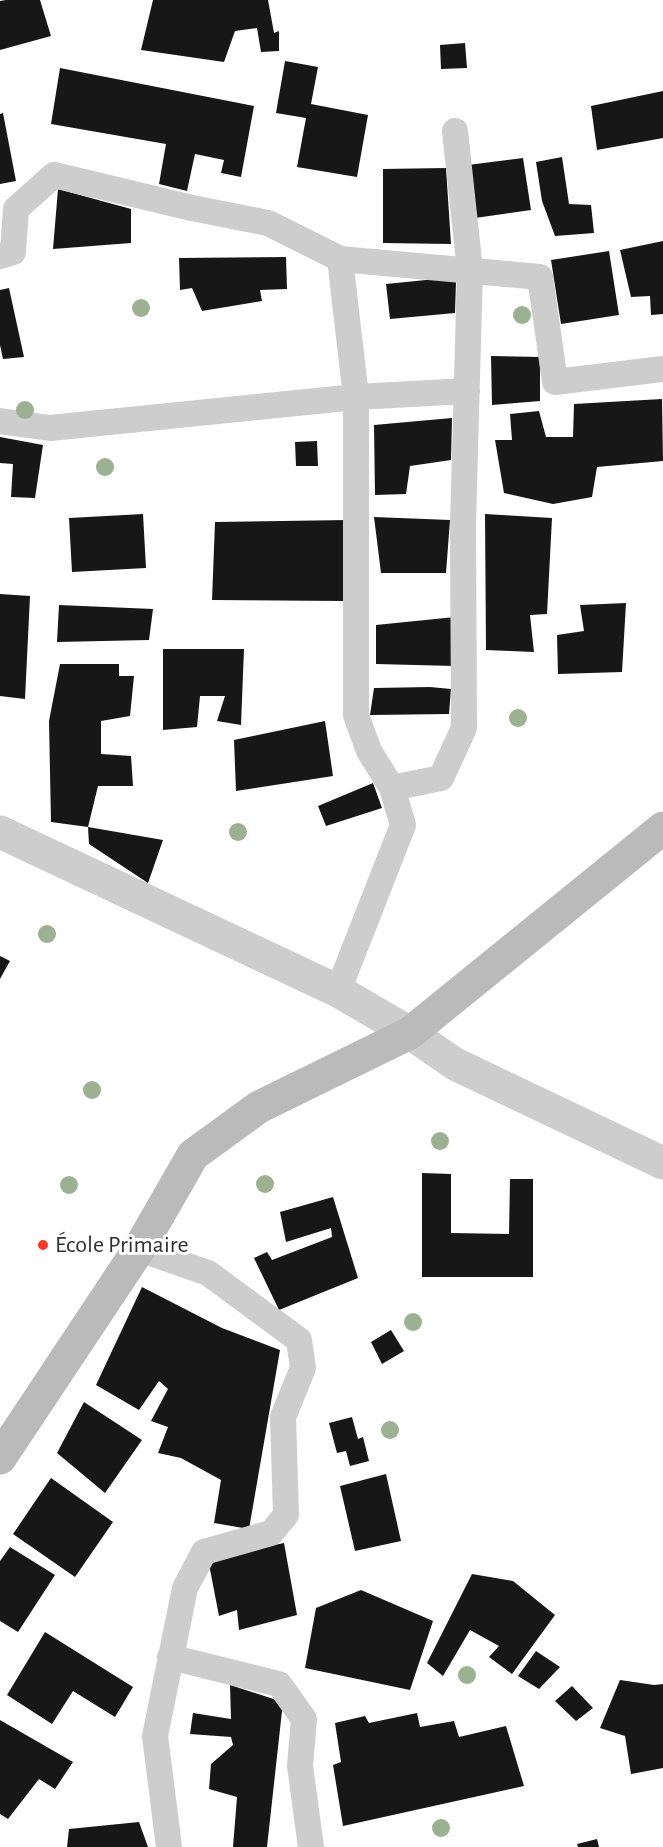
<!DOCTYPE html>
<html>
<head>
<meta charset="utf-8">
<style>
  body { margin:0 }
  canvas { display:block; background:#fff }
</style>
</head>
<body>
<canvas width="663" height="1847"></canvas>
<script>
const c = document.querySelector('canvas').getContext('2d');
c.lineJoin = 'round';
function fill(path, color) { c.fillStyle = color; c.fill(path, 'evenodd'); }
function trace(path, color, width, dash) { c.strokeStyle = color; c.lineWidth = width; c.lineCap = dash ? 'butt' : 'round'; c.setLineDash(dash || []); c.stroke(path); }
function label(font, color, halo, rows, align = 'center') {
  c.font = font + ' "Alegreya Sans",sans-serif'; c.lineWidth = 6; c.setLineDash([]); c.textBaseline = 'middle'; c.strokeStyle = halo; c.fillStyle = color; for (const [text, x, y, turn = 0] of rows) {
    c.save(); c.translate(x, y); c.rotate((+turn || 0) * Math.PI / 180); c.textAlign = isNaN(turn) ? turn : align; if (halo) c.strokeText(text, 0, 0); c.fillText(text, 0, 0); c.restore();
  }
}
fill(new Path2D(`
  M 6,0 L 40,0 L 51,36 L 0,50 L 0,1 Z
  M 153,0 L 268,0 L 274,33 L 279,31 L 279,51 L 261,52 L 257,28 L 235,31 L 224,62 L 141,50 Z
  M 465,43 L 467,68 L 441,69 L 440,45 Z
  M 285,61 L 318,67 L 311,104 L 368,115 L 357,177 L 297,167 L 306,118 L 276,113 Z
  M 60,68 L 254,106 L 241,177 L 221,173 L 224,160 L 195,154 L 187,191 L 159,184 L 166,144 L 51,124 Z
  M 663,91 L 663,138 L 597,150 L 591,106 Z
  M 3,113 L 16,181 L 0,184 L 0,114 Z
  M 562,157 L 569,204 L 591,205 L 594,233 L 555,236 L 542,201 L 536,162 Z
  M 523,158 L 531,210 L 475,218 L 468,165 Z
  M 446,168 L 451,244 L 383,243 L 383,169 Z
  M 58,189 L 131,209 L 131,243 L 53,249 Z
  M 663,241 L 663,314 L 651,315 L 650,296 L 631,297 L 620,250 Z
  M 609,251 L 619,315 L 561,324 L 551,260 Z
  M 286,257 L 287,289 L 260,290 L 262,301 L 202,311 L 192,288 L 180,290 L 179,258 Z
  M 436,279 L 456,282 L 455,313 L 390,319 L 386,284 Z
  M 9,288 L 24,357 L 3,359 L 0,345 L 0,290 Z
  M 491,356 L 540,357 L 540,401 L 492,405 Z
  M 662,399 L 663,461 L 597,467 L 592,497 L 553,504 L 504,493 L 495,440 L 512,440 L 510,414 L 539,411 L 546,437 L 573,437 L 574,404 Z
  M 452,418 L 451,460 L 410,466 L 406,494 L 375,495 L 374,425 Z
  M 0,437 L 43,445 L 35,498 L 11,497 L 13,464 L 0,463 Z
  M 317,441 L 318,466 L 296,466 L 295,442 Z
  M 143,514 L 146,568 L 72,572 L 69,518 Z
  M 485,514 L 552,518 L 547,614 L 530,615 L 534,652 L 486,650 Z
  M 374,517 L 450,520 L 446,573 L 381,573 Z
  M 348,520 L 344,601 L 212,600 L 215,522 Z
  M 0,594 L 30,596 L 25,699 L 0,696 Z
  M 626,603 L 622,672 L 558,674 L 557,635 L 584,631 L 580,605 Z
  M 59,605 L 153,609 L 149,640 L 57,642 Z
  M 455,617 L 454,666 L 376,664 L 376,625 Z
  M 163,649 L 244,649 L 241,725 L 217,721 L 225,696 L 200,696 L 197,727 L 163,730 Z
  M 60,664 L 119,664 L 119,676 L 134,676 L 130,716 L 101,721 L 101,754 L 131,756 L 133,786 L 98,786 L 88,827 L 163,840 L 148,883 L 89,844 L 88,827 L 51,822 L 49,721 Z
  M 430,687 L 451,689 L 449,714 L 370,715 L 374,688 Z
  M 325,721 L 333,776 L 236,791 L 234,740 Z
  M 373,783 L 382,808 L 326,826 L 318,806 Z
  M 0,956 L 10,961 L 0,979 Z
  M 422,1173 L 451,1174 L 451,1233 L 509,1234 L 510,1179 L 533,1179 L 533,1277 L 422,1277 Z
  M 333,1197 L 358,1278 L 279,1310 L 254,1258 L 267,1252 L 272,1260 L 332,1237 L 331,1228 L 286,1242 L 280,1212 Z
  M 142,1287 L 222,1328 L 280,1350 L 249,1529 L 214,1523 L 221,1480 L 181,1458 L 158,1453 L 168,1427 L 151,1421 L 168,1389 L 159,1381 L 139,1410 L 96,1385 Z
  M 391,1330 L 404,1351 L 382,1364 L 371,1342 Z
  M 84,1402 L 142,1440 L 105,1493 L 57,1453 Z
  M 352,1417 L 358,1439 L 363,1437 L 369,1461 L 350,1466 L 346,1451 L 337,1453 L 329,1423 Z
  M 386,1474 L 401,1541 L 355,1551 L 340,1486 Z
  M 51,1478 L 113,1522 L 75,1577 L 13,1534 Z
  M 284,1543 L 297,1615 L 239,1630 L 237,1610 L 219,1616 L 208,1559 Z
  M 10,1547 L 55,1575 L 18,1632 L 0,1621 L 0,1561 Z
  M 472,1574 L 513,1581 L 555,1615 L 512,1674 L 489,1657 L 499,1646 L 470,1630 L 443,1676 L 427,1663 Z
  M 361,1590 L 433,1621 L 410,1690 L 305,1668 L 316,1608 Z
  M 45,1632 L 133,1687 L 115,1717 L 73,1691 L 52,1724 L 7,1695 Z
  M 536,1651 L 560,1667 L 539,1689 L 518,1676 Z
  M 620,1680 L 654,1685 L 663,1684 L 663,1768 L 631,1774 L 625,1736 L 600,1728 Z
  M 230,1685 L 283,1702 L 267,1847 L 233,1847 L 237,1797 L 209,1789 L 211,1764 L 233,1745 L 231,1737 L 190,1734 L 193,1713 L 231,1719 Z
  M 572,1686 L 593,1708 L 576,1721 L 555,1701 Z
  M 417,1713 L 420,1727 L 454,1721 L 459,1737 L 506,1726 L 524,1786 L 343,1826 L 333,1765 L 341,1762 L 335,1723 L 365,1716 L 369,1723 Z
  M 0,1720 L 73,1762 L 55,1789 L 39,1779 L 8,1819 L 0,1814 Z
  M 139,1822 L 148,1847 L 67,1847 L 69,1829 Z
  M 597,1839 L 599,1847 L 578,1847 L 577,1844 Z`), '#171717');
trace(new Path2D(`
  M 0,256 L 13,252 L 16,209 L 54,175 L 192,208 L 268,223 L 340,259 L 540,277 L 555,382 L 663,369
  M 0,421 L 50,428 L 356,397 L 467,391
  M 392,788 L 441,778 L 464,728 L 463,524 L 470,270 L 455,131
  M 338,991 L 403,825 L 392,788 L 369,751 L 356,715 L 356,397 L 340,259
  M 139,1249 L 208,1273 L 299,1340 L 303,1368 L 283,1417 L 286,1515 L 271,1533 L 204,1552 L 185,1588 L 155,1736 L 169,1847
  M 170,1657 L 279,1684 L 304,1719 L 300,1766 L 311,1847`), '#cdcdcd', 26);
trace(new Path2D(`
  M 0,832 L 338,991 L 410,1033 L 455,1064 L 663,1163`), '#cdcdcd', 33);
trace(new Path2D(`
  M 0,1458 L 139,1249 L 193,1155 L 259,1107 L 410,1033 L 663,828`), '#bababa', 33);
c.fillStyle = '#9bb192';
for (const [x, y] of [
  [141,308],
  [522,315],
  [25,410],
  [105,467],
  [518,718],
  [238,832],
  [47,934],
  [92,1090],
  [440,1141],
  [265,1184],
  [69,1185],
  [413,1322],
  [390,1430],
  [467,1675],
  [441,1828]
]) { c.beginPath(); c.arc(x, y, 9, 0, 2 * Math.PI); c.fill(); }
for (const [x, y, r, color] of [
  [43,1245,6,"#f53a25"]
]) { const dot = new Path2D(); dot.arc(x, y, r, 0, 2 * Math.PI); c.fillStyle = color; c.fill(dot); trace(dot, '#fff', 2); }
label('24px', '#303030', '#fff', [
  ["École Primaire",55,1245]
], 'left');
</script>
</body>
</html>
